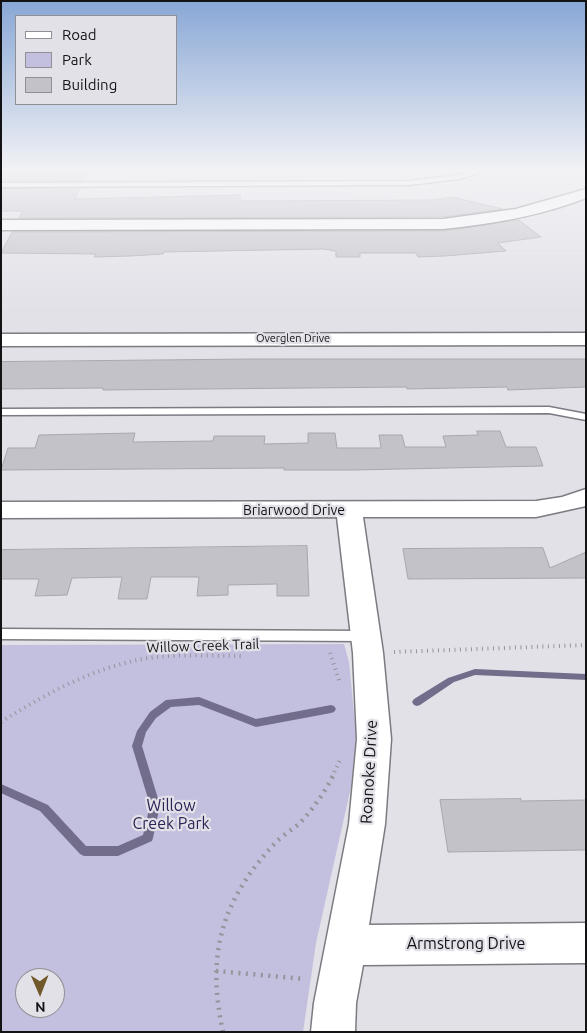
<!DOCTYPE html>
<html>
<head>
<meta charset="utf-8">
<style>
  body { margin:0 }
  #map { position:relative; width:587px; height:1033px; overflow:hidden; background:#e2e1e8; font-family:Ubuntu,sans-serif }
  canvas { display:block }
  .frame { position:absolute; inset:0; border:2px solid #131315; pointer-events:none }
  .legend { position:absolute; left:15px; top:15px; width:162px; height:90px; box-sizing:border-box; background:#e2e1e8; border:1px solid #8f8f94; margin:0; padding:6px 9px; list-style:none; font-size:15px; color:#131315 }
  .legend li { display:flex; align-items:center; gap:10px; height:25px }
  .legend b { width:25px; border:1px solid #8f8f94 }
  .north { position:absolute; left:15px; top:968px; width:50px; height:50px; box-sizing:border-box; background:#e2e1e8; border:1px solid #8f8f94; border-radius:50%; rotate:179deg; font-size:14px; font-weight:700; line-height:20px; text-align:center; color:#131315 }
  .north::after { content:''; display:block; margin:auto; width:18px; height:22px; background:#715829; clip-path:polygon(50% 0,100% 100%,50% 72%,0 100%) }
</style>
</head>
<body>
<div id="map">
<canvas width="587" height="1033"></canvas>
<div class="frame"></div>
<ul class="legend">
<li><b style="height:6px;background:#fff"></b>Road</li>
<li><b style="height:14px;background:#c3bfde"></b>Park</li>
<li><b style="height:14px;background:#c3c2c9"></b>Building</li>
</ul>
<div class="north">N</div>
</div>
<script>
const c = document.querySelector('canvas').getContext('2d');
c.lineJoin = 'round';
function fill(path, color) { c.fillStyle = color; c.fill(path, 'evenodd'); }
function trace(path, color, width, dash) { c.strokeStyle = color; c.lineWidth = width; c.lineCap = dash ? 'butt' : 'round'; c.setLineDash(dash || []); c.stroke(path); }
function label(font, color, halo, rows, align = 'center') {
  c.font = font + ' Ubuntu,sans-serif'; c.lineWidth = 4.5; c.setLineDash([]); c.textBaseline = 'middle'; c.strokeStyle = halo; c.fillStyle = color; for (const [text, x, y, turn = 0] of rows) {
    c.save(); c.translate(x, y); c.rotate((+turn || 0) * Math.PI / 180); c.textAlign = isNaN(turn) ? turn : align; if (halo) c.strokeText(text, 0, 0); c.fillText(text, 0, 0); c.restore();
  }
}
fill(new Path2D(`
  M 344,644 L 349,662 L 356,734 L 351,787 L 316,943 L 303,1032 L 1,1032 L 1,645 ZM 25,978 L 55,978 L 55,1008 L 25,1008 Z`), '#c3bfde');
fill(new Path2D(`
  M 475,669 L 586,674 L 586,680 L 475,675 L 454,682 L 420,705 L 417,706 L 414,705 L 412,702 L 414,699 L 448,678 Z
  M 199,697 L 256,719 L 331,705 L 334,706 L 336,709 L 334,712 L 331,713 L 256,727 L 199,705 L 171,707 L 156,718 L 146,732 L 142,746 L 160,805 L 153,838 L 152,841 L 118,856 L 84,856 L 80,854 L 40,811 L 1,793 L 1,784 L 48,805 L 86,846 L 118,846 L 143,835 L 150,805 L 132,746 L 137,731 L 150,712 L 166,700 Z`), '#716d8a');
const building = new Path2D(`
  M 1,170 L 87,170 L 83,181 L 1,181 Z
  M 80,188 L 75,199 L 240,195 L 240,201 L 434,200 L 452,197 L 503,209 L 443,217 L 19,218 L 23,211 L 1,211 L 1,189 Z
  M 519,220 L 541,237 L 498,243 L 506,251 L 445,256 L 418,257 L 416,253 L 360,253 L 360,257 L 336,257 L 336,251 L 323,249 L 164,252 L 163,254 L 130,256 L 94,257 L 96,254 L 1,253 L 12,232 L 443,231 Z
  M 251,359 L 586,359 L 586,387 L 508,390 L 507,387 L 407,389 L 407,387 L 103,390 L 103,388 L 1,389 L 1,362 Z
  M 477,431 L 500,431 L 506,447 L 536,447 L 543,466 L 354,470 L 284,470 L 284,468 L 1,470 L 8,448 L 35,448 L 39,435 L 135,433 L 133,442 L 213,441 L 214,436 L 265,436 L 264,444 L 308,443 L 308,433 L 335,433 L 337,448 L 381,448 L 379,435 L 402,435 L 405,447 L 446,447 L 443,436 L 478,435 Z
  M 307,546 L 309,596 L 277,596 L 277,584 L 228,585 L 228,595 L 197,596 L 199,577 L 151,577 L 147,599 L 118,599 L 122,577 L 72,578 L 67,595 L 35,596 L 39,579 L 1,579 L 1,550 Z
  M 543,548 L 550,568 L 586,552 L 586,578 L 408,579 L 403,549 Z
  M 521,799 L 521,801 L 586,800 L 586,850 L 448,852 L 440,800 Z`);
fill(building, '#c3c2c9');
trace(building, '#a8a7ae', 1);
const service = new Path2D(`
  M 475,170 L 487,170 L 459,179 L 409,185 L 1,187 L 1,183 L 409,181 L 459,175 Z
  M 549,407 L 586,414 L 586,420 L 549,413 L 1,415 L 1,409 Z
  M 1,629 L 365,631 L 370,632 L 372,636 L 370,640 L 365,641 L 1,639 Z`);
const minor = new Path2D(`
  M 586,189 L 586,198 C 540,216 492,224 443,229 L 1,230 L 1,220 L 443,219 L 516,209 Z
  M 586,333 L 586,345 L 1,346 L 1,334 Z
  M 586,489 L 586,506 L 536,517 L 363,517 L 383,653 L 391,739 L 385,824 L 369,925 L 586,923 L 586,963 L 363,965 L 356,1003 L 355,1032 L 311,1032 L 314,1003 L 349,824 L 357,739 L 353,653 L 337,517 L 1,518 L 1,502 L 536,501 L 562,497 Z`);
trace(service, '#7b7b81', 3);
trace(minor, '#7b7b81', 3);
trace(new Path2D(`
  M 394,652 L 586,645
  M 330,653 L 340,683
  M 1,722 C 44,695 87,671 137,660 C 172,653 210,656 245,656
  M 332,777 L 341,758`), '#95949a', 4, [1, 4.5]);
trace(new Path2D(`
  M 216,971 L 305,979
  M 223,1032 C 206,954 221,901 276,842 C 283,835 292,830 300,823 C 313,809 324,793 333,776`), '#95949a', 4.5, [2, 5.5]);
fill(service, '#fff');
fill(minor, '#fff');
const sky = c.createLinearGradient(0, 0, 0, 315);
sky.addColorStop(0, '#88a7d6');
sky.addColorStop(0.54, '#f2f2f5');
sky.addColorStop(1, '#f2f2f500');
c.fillStyle = sky;
c.fillRect(0, 0, 587, 315);
label('11px', '#131315', '#e2e1e8', [
  ["Overglen Drive",293,338]
]);
label('14px', '#131315', '#e2e1e8', [
  ["Briarwood Drive",294,510],
  ["Willow Creek Trail",203,646,-2]
]);
label('16px', '#131315', '#e2e1e8', [
  ["Roanoke Drive",369,772,-87],
  ["Armstrong Drive",466,944]
]);
label('16px', '#2e2155', '#e2e1e8', [
  ["Willow",171,806],
  ["Creek Park",171,824]
]);
</script>
</body>
</html>
